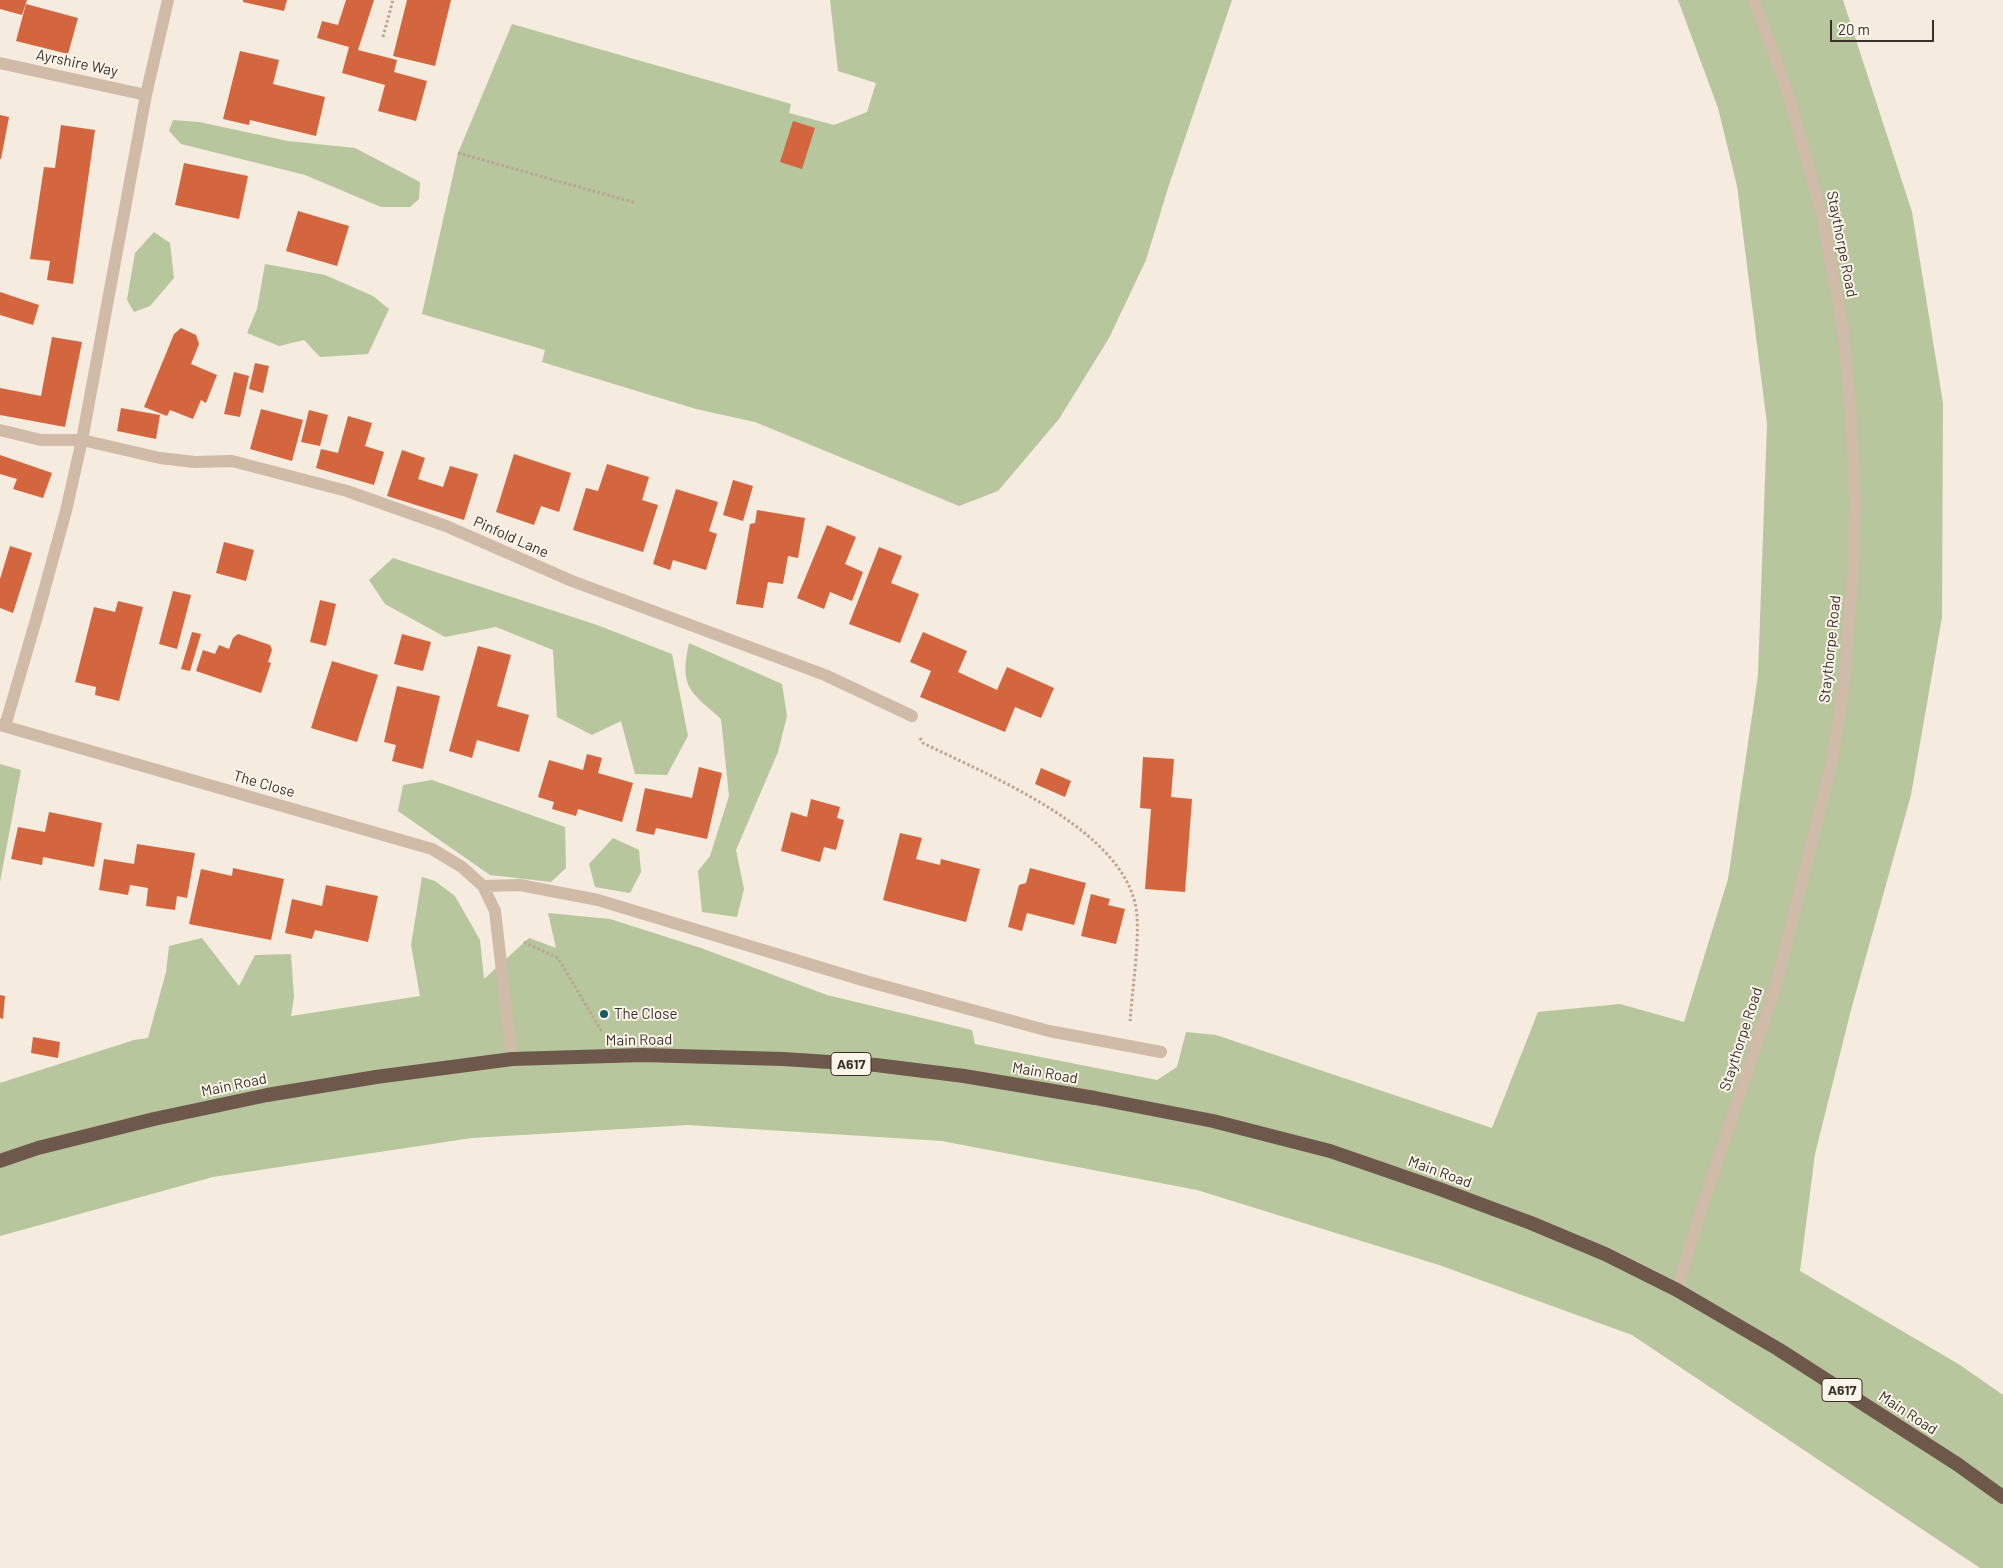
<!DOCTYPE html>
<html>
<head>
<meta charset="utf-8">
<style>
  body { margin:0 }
  #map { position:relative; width:2003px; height:1568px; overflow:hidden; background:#f5ebde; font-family:Barlow,sans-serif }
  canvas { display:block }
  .scale { position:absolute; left:1830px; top:20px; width:104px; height:22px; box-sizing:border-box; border:2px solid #3b2f29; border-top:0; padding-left:6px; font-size:15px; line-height:18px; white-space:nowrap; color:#3b2f29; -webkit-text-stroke:4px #fcf5eb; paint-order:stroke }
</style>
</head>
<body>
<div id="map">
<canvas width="2003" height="1568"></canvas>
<div class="scale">20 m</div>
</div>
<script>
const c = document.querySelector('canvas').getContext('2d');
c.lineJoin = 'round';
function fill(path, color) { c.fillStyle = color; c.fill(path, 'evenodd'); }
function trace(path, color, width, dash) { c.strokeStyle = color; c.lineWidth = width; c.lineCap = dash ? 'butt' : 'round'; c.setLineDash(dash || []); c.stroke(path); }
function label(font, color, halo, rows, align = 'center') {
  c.font = font + ' Barlow,sans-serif'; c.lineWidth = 4; c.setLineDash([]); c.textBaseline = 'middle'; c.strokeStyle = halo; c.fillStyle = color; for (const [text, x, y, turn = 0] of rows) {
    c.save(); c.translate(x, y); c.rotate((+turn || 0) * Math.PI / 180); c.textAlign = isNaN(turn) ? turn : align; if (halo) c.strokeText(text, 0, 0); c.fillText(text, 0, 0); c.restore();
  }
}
fill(new Path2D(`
  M 830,0 L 1232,0 L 1168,188 L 1146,260 L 1109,338 L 1059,419 L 998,491 L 959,506 L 755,422 L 696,409 L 542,362 L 545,350 L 422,314 L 458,153 L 512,24 L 791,104 L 789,113 L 834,125 L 867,112 L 876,83 L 838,71 Z
  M 1678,0 L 1843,0 L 1912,212 L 1943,403 L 1942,617 L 1911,795 L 1851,1010 L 1815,1154 L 1800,1271 L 1960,1365 L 2003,1395 L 2003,1568 L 1980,1568 L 1632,1335 L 1439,1265 L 1197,1190 L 942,1141 L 688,1125 L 472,1138 L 213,1177 L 0,1236 L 0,1083 L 134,1040 L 148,1038 L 166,972 L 169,946 L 202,938 L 239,986 L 255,955 L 291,954 L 294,997 L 291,1016 L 420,996 L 411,945 L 422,877 L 435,881 L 455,896 L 480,940 L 484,979 L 529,938 L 556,948 L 548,913 L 610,919 L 701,948 L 827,995 L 972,1030 L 975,1044 L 1157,1080 L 1177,1067 L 1186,1032 L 1216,1035 L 1492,1128 L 1538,1012 L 1620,1004 L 1684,1022 L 1728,879 L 1758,675 L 1767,424 L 1737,186 L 1718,108 Z
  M 173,120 L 199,122 L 288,141 L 355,148 L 420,182 L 419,199 L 410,207 L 381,207 L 305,175 L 181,144 L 169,131 Z
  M 154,232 L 170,243 L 174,278 L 150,306 L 134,312 L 127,300 L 135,253 Z
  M 265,264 L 325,275 L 373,296 L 389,309 L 368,354 L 320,357 L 304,340 L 279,346 L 247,333 L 257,309 Z
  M 393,558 L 597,625 L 672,654 L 688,736 L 667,775 L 635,774 L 621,721 L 592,735 L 557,717 L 553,650 L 496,627 L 445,637 L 385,604 L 369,580 Z
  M 689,643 L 782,684 L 787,716 L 778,752 L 736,850 L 744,889 L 737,917 L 702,912 L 698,871 L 710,856 L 729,796 L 721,719 C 690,691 679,688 689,643 Z
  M 0,764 L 21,770 L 0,882 Z
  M 432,780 L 565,827 L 566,868 L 551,882 L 490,875 L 398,811 L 403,785 Z
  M 613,838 L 639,850 L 641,872 L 630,893 L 595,887 L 589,864 Z`), '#b7c69c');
fill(new Path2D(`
  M 0,0 L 27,0 L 22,15 L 0,9 Z
  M 243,0 L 287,0 L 284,11 L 243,2 Z
  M 346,0 L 374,0 L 358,50 L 397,60 L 394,72 L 427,81 L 416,121 L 378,111 L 385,85 L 342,73 L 349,47 L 317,38 L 322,21 L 338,25 Z
  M 407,0 L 451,0 L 435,66 L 393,56 Z
  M 26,4 L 78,18 L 68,54 L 16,41 Z
  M 240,51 L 279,60 L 273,84 L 325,97 L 316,136 L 250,120 L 249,125 L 223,119 Z
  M 0,115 L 9,117 L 1,159 L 0,159 Z
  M 793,121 L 815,128 L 802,169 L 780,162 Z
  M 61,125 L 95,130 L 73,284 L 47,280 L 50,261 L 30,259 L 44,167 L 55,168 Z
  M 184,163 L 248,176 L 239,219 L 175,205 Z
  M 298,211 L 349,226 L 337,266 L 286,251 Z
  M 0,292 L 39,305 L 33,325 L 0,315 Z
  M 181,328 L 196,335 L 199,344 L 191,364 L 217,375 L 206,403 L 201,400 L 193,419 L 170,410 L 167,416 L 144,407 L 174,334 Z
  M 52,337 L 82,342 L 65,427 L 0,415 L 0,388 L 41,396 Z
  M 255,363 L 269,366 L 263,393 L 249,389 Z
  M 234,372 L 249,376 L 240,417 L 224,414 Z
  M 121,408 L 160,415 L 156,439 L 117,431 Z
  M 261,409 L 303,420 L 292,461 L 250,449 Z
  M 309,410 L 328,415 L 320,446 L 301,442 Z
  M 348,416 L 372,423 L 365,446 L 384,452 L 374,485 L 316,468 L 321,449 L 338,453 Z
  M 402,450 L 425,458 L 418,479 L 443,487 L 450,466 L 478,474 L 464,520 L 387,496 Z
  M 514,454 L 571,473 L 559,512 L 541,506 L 534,525 L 496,512 Z
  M 0,455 L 52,473 L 43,498 L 13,489 L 17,479 L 0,474 Z
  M 607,464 L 649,477 L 642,500 L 658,505 L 643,552 L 573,530 L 586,488 L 598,491 Z
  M 733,480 L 753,486 L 743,521 L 723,515 Z
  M 676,489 L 718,502 L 709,531 L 717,534 L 706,570 L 673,560 L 670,570 L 653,564 Z
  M 757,510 L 805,518 L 798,558 L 788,556 L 783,584 L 768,582 L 763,608 L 736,604 L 750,524 L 755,523 Z
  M 827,525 L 856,537 L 845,564 L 863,572 L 852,601 L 830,592 L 824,609 L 797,598 Z
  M 224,542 L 254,550 L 246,581 L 216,573 Z
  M 10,546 L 32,553 L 13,613 L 0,608 L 0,579 Z
  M 879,547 L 902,556 L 891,583 L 919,594 L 900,643 L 849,624 Z
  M 173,591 L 191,595 L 177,649 L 159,644 Z
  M 320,600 L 336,604 L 326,646 L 310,642 Z
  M 118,601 L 143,607 L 119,701 L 95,695 L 96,687 L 75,682 L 94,607 L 115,612 Z
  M 192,632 L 201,634 L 190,671 L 181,669 Z
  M 923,632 L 967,651 L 958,672 L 997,690 L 1007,667 L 1054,688 L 1041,718 L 1015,707 L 1005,732 L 920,697 L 931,671 L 910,662 Z
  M 238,634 L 270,645 L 272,650 L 268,662 L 271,663 L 261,693 L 196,671 L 203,650 L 215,654 L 219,645 L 229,649 L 233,638 Z
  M 402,634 L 431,642 L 423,671 L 394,664 Z
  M 478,646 L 511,655 L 497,706 L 529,715 L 519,752 L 477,740 L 472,758 L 449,751 Z
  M 332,661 L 378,675 L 357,742 L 311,728 Z
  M 397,686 L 440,696 L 423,769 L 392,761 L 396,745 L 384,742 Z
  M 587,754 L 602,758 L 598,773 L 633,783 L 622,822 L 578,809 L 576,816 L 552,809 L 554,802 L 538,797 L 549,760 L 583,770 Z
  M 1143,757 L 1174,759 L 1171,797 L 1192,799 L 1185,892 L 1145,889 L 1151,809 L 1140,808 Z
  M 699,767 L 722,773 L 707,839 L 656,828 L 654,835 L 636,831 L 645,788 L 692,798 Z
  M 1041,768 L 1071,781 L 1065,797 L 1035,784 Z
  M 811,799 L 840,807 L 837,818 L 844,820 L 836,850 L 824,847 L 820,862 L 781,851 L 791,812 L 807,817 Z
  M 49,812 L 102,823 L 94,867 L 43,857 L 42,865 L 11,859 L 18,827 L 45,832 Z
  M 900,833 L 922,838 L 916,859 L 940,865 L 941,859 L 980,869 L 966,922 L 883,900 Z
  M 137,844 L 195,853 L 187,898 L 177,896 L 175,910 L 146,906 L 148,888 L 130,885 L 128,895 L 99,890 L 104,859 L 134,864 Z
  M 233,868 L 284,879 L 271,940 L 189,924 L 201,869 L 232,876 Z
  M 1030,868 L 1086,883 L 1074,925 L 1027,913 L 1022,931 L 1008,927 L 1019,885 L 1026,883 Z
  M 326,885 L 378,896 L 368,942 L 315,930 L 312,939 L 285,933 L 292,899 L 322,906 Z
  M 1091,894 L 1110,899 L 1108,905 L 1125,909 L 1116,944 L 1081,936 Z
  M 0,995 L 5,996 L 3,1019 L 0,1018 Z
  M 33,1037 L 60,1042 L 58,1058 L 31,1053 Z`), '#d3663f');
trace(new Path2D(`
  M 383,37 L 393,0
  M 458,153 L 636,203
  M 920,738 L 923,743 C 989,776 1131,831 1137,916 C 1139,948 1132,990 1130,1023
  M 524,942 L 558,958 L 602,1032`), '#bba592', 3, [2.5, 2.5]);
trace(new Path2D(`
  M 0,63 L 146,95
  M 0,430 L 41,440 L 82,440 L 160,458 L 195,462 L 232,461 L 347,491 L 446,526 L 572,581 L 825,675 L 912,716
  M 0,725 L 432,849 L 462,867 L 483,886 L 495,911 L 512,1059
  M 5,726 L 36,620 L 66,511 L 82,440 L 146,95 L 168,0
  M 483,886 L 520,885 L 598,900 L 862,980 L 1049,1031 L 1161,1052`), '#cfbba8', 12);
trace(new Path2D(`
  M 1677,1290 L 1700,1213 L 1776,985 L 1833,757 L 1844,685 L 1853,573 L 1855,503 L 1851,414 L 1843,329 L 1823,219 L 1788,93 L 1754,0`), '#cfbba8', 12);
trace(new Path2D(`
  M 0,1161 L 38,1148 L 154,1119 L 267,1095 L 376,1077 L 512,1059 L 643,1055 L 783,1059 L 876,1065 L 964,1076 L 1095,1098 L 1213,1121 L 1330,1151 L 1437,1188 L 1531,1223 L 1605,1254 L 1677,1290 L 1778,1349 L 1957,1464 L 2003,1497`), '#6e584c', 14);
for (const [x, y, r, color] of [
  [604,1014,5,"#195b62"]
]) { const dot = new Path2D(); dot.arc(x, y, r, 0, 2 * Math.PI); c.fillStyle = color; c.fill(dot); trace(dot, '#fcf5eb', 2); }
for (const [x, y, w] of [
  [851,1064,40],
  [1842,1390,40]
]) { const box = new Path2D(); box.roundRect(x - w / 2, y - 11.5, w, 23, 4); c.fillStyle = '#fcf5eb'; c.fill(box); trace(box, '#3b2f29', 1); }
label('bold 14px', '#3b2f29', null, [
  ["A617",851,1064],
  ["A617",1842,1390]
]);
label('15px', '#3b2f29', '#fcf5eb', [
  ["Ayrshire Way",77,63,12],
  ["Staythorpe Road",1842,244,79],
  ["Pinfold Lane",511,537,24],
  ["Staythorpe Road",1830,649,-84],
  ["The Close",264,784,16],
  ["Staythorpe Road",1741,1039,-72],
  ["Main Road",639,1040,-1],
  ["Main Road",1045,1073,10],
  ["Main Road",234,1085,-12],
  ["Main Road",1440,1172,20],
  ["Main Road",1908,1413,33]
]);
label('15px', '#3b2f29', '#fcf5eb', [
  ["The Close",614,1014]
], 'left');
</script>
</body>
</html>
